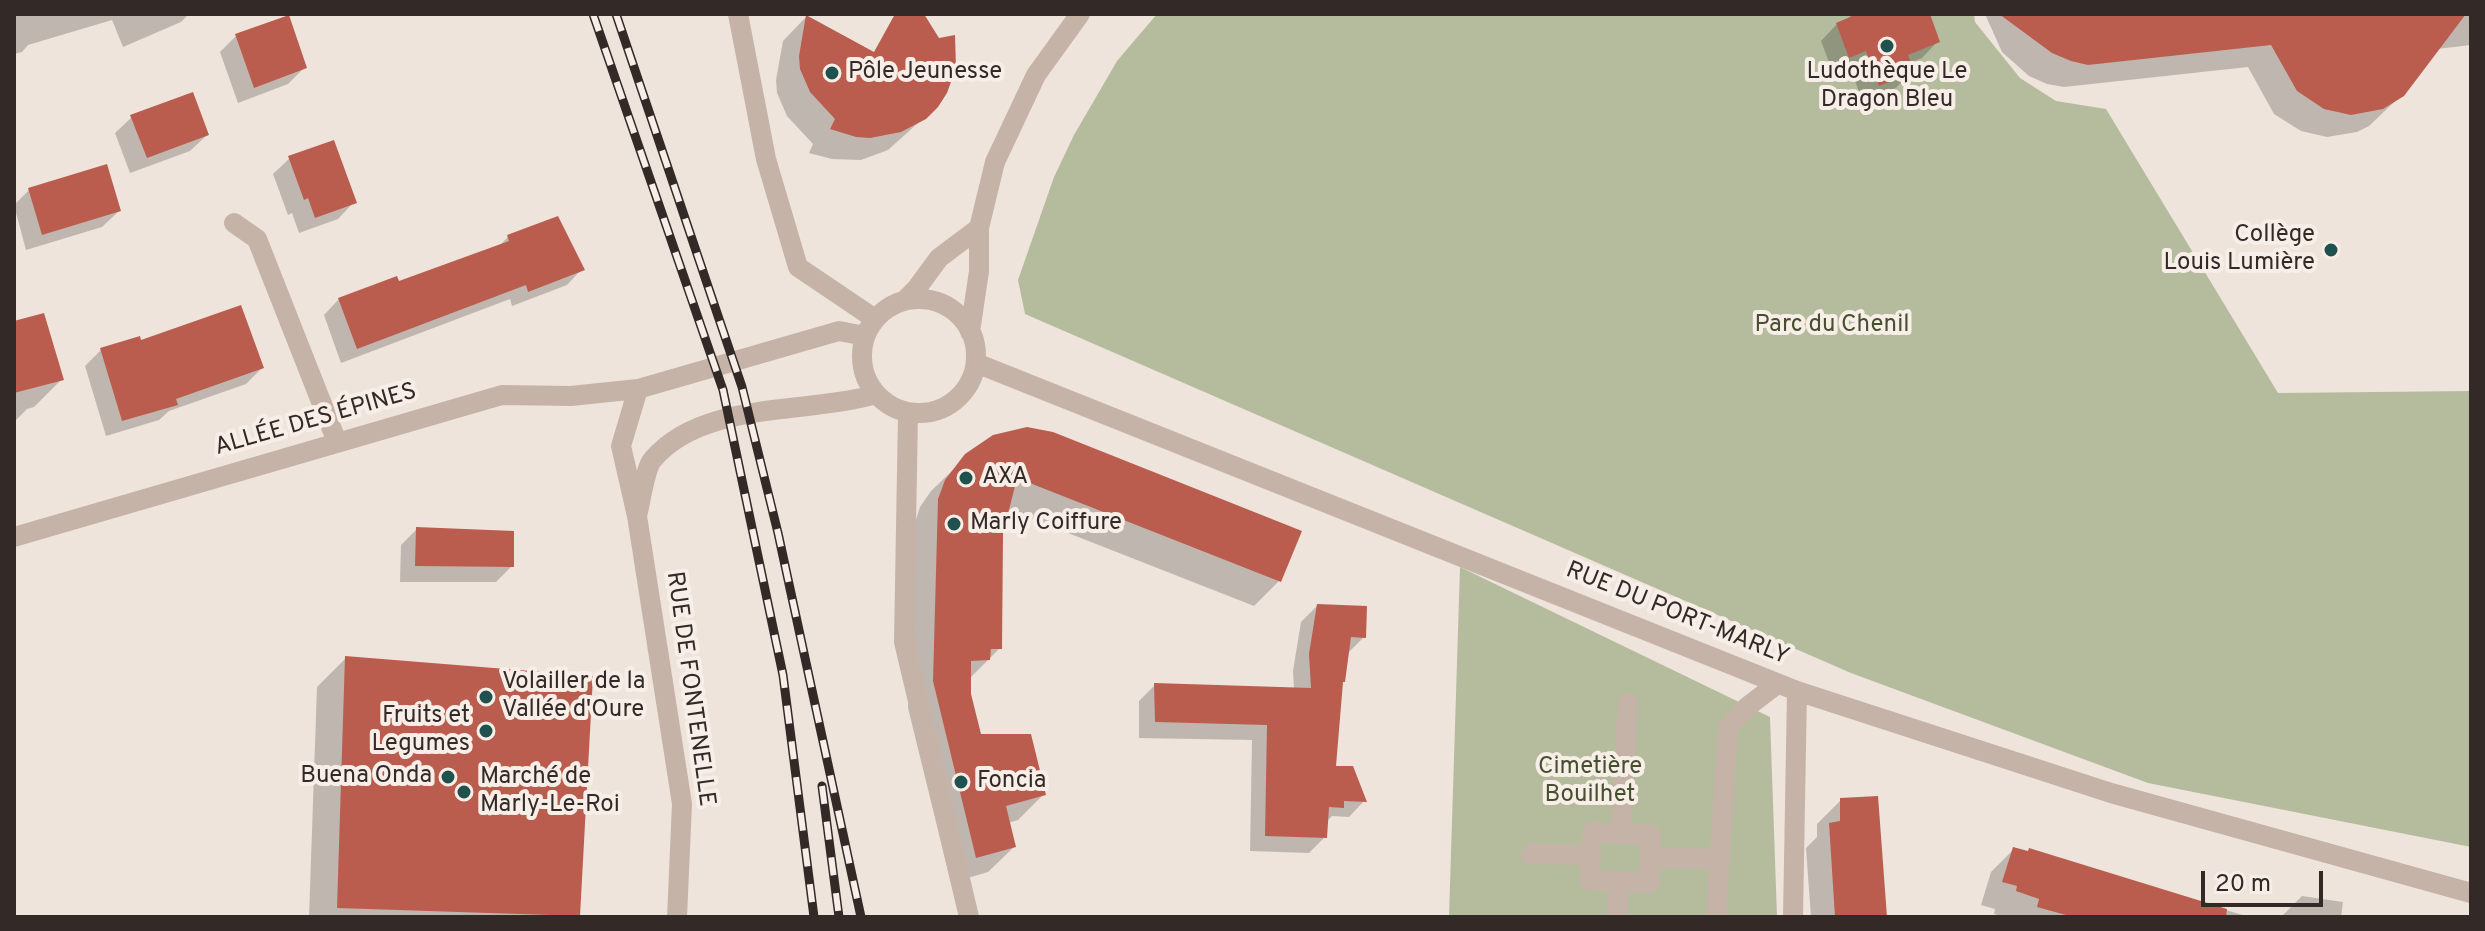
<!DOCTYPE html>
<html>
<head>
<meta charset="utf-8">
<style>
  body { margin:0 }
  #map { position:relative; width:2485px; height:931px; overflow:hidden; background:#efe4db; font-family:Overpass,sans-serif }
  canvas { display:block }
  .frame { position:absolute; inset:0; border:16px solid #332a28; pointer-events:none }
  .scale { position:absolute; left:2201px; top:871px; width:122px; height:36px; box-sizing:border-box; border:4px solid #332a28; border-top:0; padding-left:10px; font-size:24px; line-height:28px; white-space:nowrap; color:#332a28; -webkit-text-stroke:6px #f7eee7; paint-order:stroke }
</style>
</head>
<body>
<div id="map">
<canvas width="2485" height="931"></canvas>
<div class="frame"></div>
<div class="scale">20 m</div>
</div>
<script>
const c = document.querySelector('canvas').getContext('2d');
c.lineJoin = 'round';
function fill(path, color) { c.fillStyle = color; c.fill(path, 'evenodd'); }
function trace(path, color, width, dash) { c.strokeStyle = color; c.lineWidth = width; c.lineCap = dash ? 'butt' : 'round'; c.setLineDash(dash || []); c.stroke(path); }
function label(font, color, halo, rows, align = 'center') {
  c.font = font + ' Overpass,sans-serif'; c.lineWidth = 8; c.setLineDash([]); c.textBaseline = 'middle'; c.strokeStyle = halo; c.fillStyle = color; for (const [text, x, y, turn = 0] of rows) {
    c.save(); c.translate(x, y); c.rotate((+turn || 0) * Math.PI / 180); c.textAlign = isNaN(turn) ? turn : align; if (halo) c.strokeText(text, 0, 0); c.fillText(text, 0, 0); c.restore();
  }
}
fill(new Path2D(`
  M 1157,14 L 1974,14 L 1975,22 L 2020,78 L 2056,101 L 2106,109 L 2278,393 L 2471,391 L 2471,847 L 2148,783 L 1851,673 L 1025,314 L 1018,280 L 1054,177 L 1074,135 L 1117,61 Z
  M 1460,567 L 1770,717 L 1777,917 L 1449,917 Z`), '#b5bc9d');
fill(new Path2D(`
  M 14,14 L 189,14 L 181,22 L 123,47 L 112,20 L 28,45 L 22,52 L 14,54 Z
  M 1849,14 L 1928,14 L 1938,41 L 1922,58 L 1909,63 L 1912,71 L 1896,88 L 1863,101 L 1849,66 L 1833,73 L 1821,41 L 1837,24 L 1851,19 Z
  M 1985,14 L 2471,14 L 2471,45 L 2428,50 L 2410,87 L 2369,126 L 2357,132 L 2327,137 L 2301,131 L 2274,114 L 2248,67 L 2064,87 L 2047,84 L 2029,76 L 2002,52 Z
  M 806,17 L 937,106 L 888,150 L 861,160 L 832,159 L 809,153 L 813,144 L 787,116 L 777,93 L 776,80 L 783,41 Z
  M 236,36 L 304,68 L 288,84 L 238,103 L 220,52 Z
  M 132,117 L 207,135 L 190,151 L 130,173 L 115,133 Z
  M 290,158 L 354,202 L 338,219 L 299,233 L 292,213 L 288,215 L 273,174 Z
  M 29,190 L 119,211 L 102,227 L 26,250 L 14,205 Z
  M 508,237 L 582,269 L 567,285 L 512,306 L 510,299 L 341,363 L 324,315 L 339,299 L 398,284 L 497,248 Z
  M 14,323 L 62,379 L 34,407 L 27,409 L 14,422 Z
  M 140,343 L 262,368 L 246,384 L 169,411 L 159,420 L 106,436 L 85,366 L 101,350 Z
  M 977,447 L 1279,581 L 1254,606 L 1007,509 L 1001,534 L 1000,648 L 969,679 L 969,695 L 980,736 L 1044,794 L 1018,820 L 1008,823 L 1014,847 L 988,872 L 951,883 L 908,708 L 914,526 L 920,507 L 931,491 Z
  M 417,529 L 512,566 L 496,582 L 400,582 L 401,545 Z
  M 1317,606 L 1364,637 L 1348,653 L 1341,684 L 1333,768 L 1364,801 L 1349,817 L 1332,816 L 1326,822 L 1325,837 L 1309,853 L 1250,851 L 1252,740 L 1139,738 L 1139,701 L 1155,685 L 1294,689 L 1293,671 L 1301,622 Z
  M 346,658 L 578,915 L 576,917 L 309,917 L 317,687 Z
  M 1841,800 L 1885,917 L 1811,917 L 1806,848 L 1817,837 L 1817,824 Z
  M 2014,849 L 2027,853 L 2029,850 L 2249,917 L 2004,917 L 1994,914 L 1995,909 L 1981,905 L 1991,872 Z
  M 2302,896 L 2343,902 L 2341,917 L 2281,917 Z`), '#0003');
fill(new Path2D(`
  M 895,14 L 924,14 L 939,38 L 955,35 L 956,68 L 947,93 L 938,107 L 926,119 L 901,132 L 870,138 L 856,137 L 830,129 L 835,119 L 810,92 L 800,69 L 799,56 L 806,15 L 874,52 Z
  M 1857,14 L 1930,14 L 1940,42 L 1908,55 L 1914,72 L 1879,86 L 1866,51 L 1849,58 L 1836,23 Z
  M 1999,14 L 2466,14 L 2404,96 L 2383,109 L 2351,115 L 2324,109 L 2297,91 L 2271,45 L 2088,65 L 2071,61 L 2052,53 Z
  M 289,15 L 307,68 L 254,88 L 235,34 Z
  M 193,92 L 209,135 L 147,158 L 130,115 Z
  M 334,140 L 357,203 L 315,218 L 308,198 L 304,200 L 288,156 Z
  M 107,164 L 121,211 L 42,235 L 28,188 Z
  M 558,216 L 585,270 L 528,292 L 526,285 L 357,349 L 338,298 L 397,276 L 399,281 L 509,241 L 507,235 Z
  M 241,305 L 264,368 L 176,399 L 178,405 L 122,421 L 100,348 L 140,336 L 141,340 Z
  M 44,313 L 64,380 L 14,393 L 14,321 Z
  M 1027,427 L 1053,432 L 1302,531 L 1281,582 L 1017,478 L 1003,534 L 1002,649 L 991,649 L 990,660 L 971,661 L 971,694 L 981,734 L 1031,734 L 1046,795 L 1006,806 L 1016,847 L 976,858 L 933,681 L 938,499 L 945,480 L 965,454 L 993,435 Z
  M 416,527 L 514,531 L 514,567 L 415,566 Z
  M 1317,604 L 1367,606 L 1366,638 L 1351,637 L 1345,682 L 1343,682 L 1336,766 L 1353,766 L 1367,802 L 1344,801 L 1344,808 L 1329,807 L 1327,838 L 1265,836 L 1267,725 L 1155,722 L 1154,683 L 1311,688 L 1309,654 Z
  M 345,656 L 593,676 L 580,916 L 337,908 Z
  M 1878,796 L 1887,917 L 1835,917 L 1829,823 L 1840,821 L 1840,798 Z
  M 2013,847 L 2028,851 L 2029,848 L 2227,909 L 2226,917 L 2073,917 L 2037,907 L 2039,899 L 2016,891 L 2017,886 L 2002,882 Z`), '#ba5d4e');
trace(new Path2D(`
  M 738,14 L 766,159 L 798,267 L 875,319
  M 1592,832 L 1651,835 L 1649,883 L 1589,880 Z
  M 1620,833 L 1628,703
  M 1531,854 L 1591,855
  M 1650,857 L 1720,859
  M 1617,917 L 1619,881
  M 1716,917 L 1728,727 L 1747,707 L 1777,684`), '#c6b3a8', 20);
trace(new Path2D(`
  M 234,223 L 257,239 L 337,442
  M862 356a57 57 0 1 1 114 0a57 57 0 1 1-114 0Z
  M 904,301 L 917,288 L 939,258 L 979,228
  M 970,332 L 979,271 L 979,228 L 995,162 L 1036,75 L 1080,14
  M 976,363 L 1797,691 L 2111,793 L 2471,893
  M 638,389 L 621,446 L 637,516 L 682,804 L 677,917
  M 908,413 L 904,642 L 969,917
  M 638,512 C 641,500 645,468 653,459 C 704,400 806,415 876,394
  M 14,537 L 502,395 L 571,396 L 638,389 L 839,331 L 865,336
  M 1793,917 L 1797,691`), '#c6b3a8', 20);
const rail = new Path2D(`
  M 593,14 L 723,390 L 783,675 L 814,917
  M 616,14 L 742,387 L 778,533 L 861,917
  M 822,786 L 839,917`);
trace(rail, '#332a28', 9);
trace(rail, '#f7eee7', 6, [18]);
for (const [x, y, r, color] of [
  [1887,46,8,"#21514f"],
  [832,73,8,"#21514f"],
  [2331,250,8,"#21514f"],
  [966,478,8,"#21514f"],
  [954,524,8,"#21514f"],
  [486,697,8,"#21514f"],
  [486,731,8,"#21514f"],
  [448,777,8,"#21514f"],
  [961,782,8,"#21514f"],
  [464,792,8,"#21514f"]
]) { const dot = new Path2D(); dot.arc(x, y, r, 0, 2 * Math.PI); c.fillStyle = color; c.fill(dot); trace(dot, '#f7eee7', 3); }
label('24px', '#332a28', '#f7eee7', [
  ["Pôle Jeunesse",848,73],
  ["Ludothèque Le",1887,73,"center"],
  ["Dragon Bleu",1887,101,"center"],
  ["Collège",2315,236,"right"],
  ["Louis Lumière",2315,264,"right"],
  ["AXA",982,478],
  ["Marly Coiffure",970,524],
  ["Volailler de la",502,683],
  ["Vallée d'Oure",502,711],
  ["Fruits et",470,717,"right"],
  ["Legumes",470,745,"right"],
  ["Buena Onda",432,777,"right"],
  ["Marché de",480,778],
  ["Marly-Le-Roi",480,806],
  ["Foncia",977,782]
], 'left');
label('24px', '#464f2e', '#f7eee7', [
  ["Parc du Chenil",1832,326],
  ["Cimetière",1590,768],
  ["Bouilhet",1590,796]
]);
label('24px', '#332a28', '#f7eee7', [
  ["ALLÉE DES ÉPINES",316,421,-16],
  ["RUE DU PORT-MARLY",1677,615,22],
  ["RUE DE FONTENELLE",689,689,82]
]);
</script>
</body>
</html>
